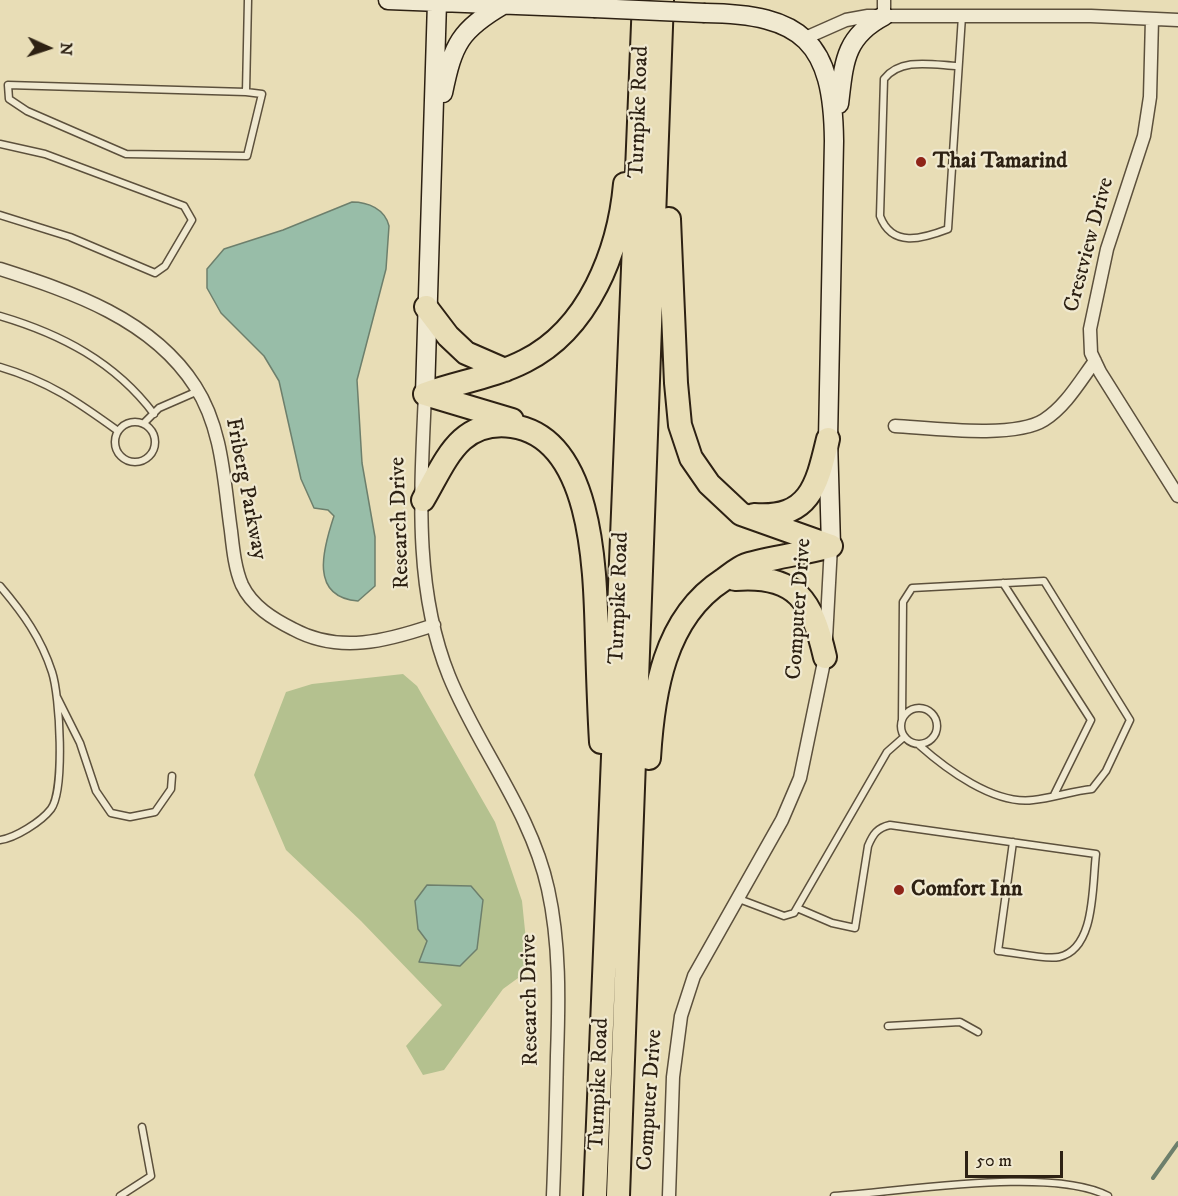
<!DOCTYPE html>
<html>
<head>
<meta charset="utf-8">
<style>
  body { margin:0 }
  #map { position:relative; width:1178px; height:1196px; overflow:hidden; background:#e8ddb6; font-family:"IM FELL DW Pica",serif }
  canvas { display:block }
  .north { position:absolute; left:18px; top:18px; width:60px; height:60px; -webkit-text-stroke:4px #f0e9d0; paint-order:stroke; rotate:93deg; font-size:16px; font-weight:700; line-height:24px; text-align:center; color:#2d2113 }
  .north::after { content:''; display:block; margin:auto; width:21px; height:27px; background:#2d2113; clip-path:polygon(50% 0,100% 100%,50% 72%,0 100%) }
  .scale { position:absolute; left:965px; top:1151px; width:98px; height:27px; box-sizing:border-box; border:3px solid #2d2113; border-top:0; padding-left:8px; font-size:18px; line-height:21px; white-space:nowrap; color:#2d2113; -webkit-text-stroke:4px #f0e9d0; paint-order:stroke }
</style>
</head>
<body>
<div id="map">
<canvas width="1178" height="1196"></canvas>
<div class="north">N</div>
<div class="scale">50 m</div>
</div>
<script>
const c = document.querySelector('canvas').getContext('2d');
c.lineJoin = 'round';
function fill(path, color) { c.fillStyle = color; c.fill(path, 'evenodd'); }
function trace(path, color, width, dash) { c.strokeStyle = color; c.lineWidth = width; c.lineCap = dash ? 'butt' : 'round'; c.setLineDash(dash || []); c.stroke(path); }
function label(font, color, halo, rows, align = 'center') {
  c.font = font + ' "IM FELL DW Pica",serif'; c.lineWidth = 4.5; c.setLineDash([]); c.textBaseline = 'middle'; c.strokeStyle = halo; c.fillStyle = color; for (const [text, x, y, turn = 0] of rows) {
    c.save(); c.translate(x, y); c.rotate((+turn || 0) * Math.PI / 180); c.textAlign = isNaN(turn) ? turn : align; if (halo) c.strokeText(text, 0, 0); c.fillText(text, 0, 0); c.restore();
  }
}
fill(new Path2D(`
  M 403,674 L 417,686 L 495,822 L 522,901 L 529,970 L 503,989 L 444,1070 L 423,1075 L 406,1046 L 442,1005 L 361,921 L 286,850 L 254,775 L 286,692 L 312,684 Z`), '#b4c18f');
const water = new Path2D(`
  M 352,202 C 368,202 385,209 389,226 L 386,269 L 357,380 L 362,463 L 375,537 L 375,586 L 358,601 C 309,597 323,549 334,516 L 328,510 L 314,508 L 301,479 L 279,381 L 264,356 L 221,313 L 207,288 L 207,269 L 224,249 L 283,230 Z
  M 427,885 L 471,886 L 483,900 L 477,949 L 460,966 L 419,962 L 427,941 L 418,929 L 415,901 Z`);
fill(water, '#98bda8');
trace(water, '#6d7f6c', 1.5);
trace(new Path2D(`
  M 1153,1178 L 1178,1143`), '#6d7f6c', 4);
const lane = new Path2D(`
  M 958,66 C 933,65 901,57 884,79 L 880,216 C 892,248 922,239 948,229 L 962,16
  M 8,85 L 246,92 L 262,94 L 247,156 L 126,154 L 27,111 L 9,99 Z
  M 246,92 L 248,0
  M 0,144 L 45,154 L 184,206 L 192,220 L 165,266 L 155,273 L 70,237 L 0,215
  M 0,316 C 61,334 115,362 154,414
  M 0,367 C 48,381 78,402 118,431
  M115 442a20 20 0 1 1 40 0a20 20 0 1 1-40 0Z
  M 144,423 L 159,408 L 198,391
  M 1003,583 L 1091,720 L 1054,795
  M 0,586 C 23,613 41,638 52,672 C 60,696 65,790 51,809 C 41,822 15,838 0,840
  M 57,697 L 80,743 L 96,791 L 111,813 L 130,817 L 155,812 L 171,789 L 172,776
  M901 726a18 18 0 1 1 36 0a18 18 0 1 1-36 0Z
  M 902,720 L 903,602 L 912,588 L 1044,581 L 1130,720 L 1106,771 L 1092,789 C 1072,791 1053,798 1033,800 C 994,805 946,769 919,745
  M 739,899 L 784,916 L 794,913 L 887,752 L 904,737
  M 797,908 L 832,923 L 855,928 L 868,846 C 873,834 877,828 890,825 L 1096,854 C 1092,885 1096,949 1059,957 C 1044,960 1014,952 998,951 L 1013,842
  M 888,1026 L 960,1022 L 978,1032
  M 120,1196 L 151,1176 L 142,1127
  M 834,1196 C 902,1192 1051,1166 1108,1196`);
const street = new Path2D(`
  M 884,0 L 884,16
  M 1152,19 L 1150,97 L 1144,136 L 1107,249 L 1090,329 L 1091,353 L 1100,372 L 1178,496
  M 803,39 L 846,20 L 868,16 L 1091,16 L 1178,20
  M 0,269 C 72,292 152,319 195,386 C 223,429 224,483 231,531 C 233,549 235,569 242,585 C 252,606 273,619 293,629 C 339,654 387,641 434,625
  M 425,394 C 421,488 413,587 449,676 C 478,748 531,811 548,889 C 560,943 559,1000 557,1056 C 556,1102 555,1149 553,1196
  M 895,426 C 931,428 1014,439 1044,420 C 1066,406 1080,381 1095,361
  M 669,1196 L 673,1077 L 681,1016 L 694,976 L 782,820 L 800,778 L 825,657 L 831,546`);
const secondary = new Path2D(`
  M 388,0 L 594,8
  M 705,13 C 803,14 833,42 834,141 L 828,439 L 831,546
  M 443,93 C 453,44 460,30 503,5
  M 839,104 C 844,63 844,37 884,16
  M 425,394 L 437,2`);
const highway = new Path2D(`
  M 669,219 L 676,383 L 680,425 L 691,458 L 709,484 L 741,514 L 831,546
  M 426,307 L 448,336 L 466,353 L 505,370
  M 425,394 C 458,382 494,377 525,361 C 589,329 619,251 625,184
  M 425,394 L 512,420
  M 423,500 C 446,461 459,419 512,426 C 596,438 595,580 597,642 C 598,676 599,709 601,742
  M 754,515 C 810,519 817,485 828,439
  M 735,579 C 797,574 812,601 825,657
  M 649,758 C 653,693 664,618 723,580 C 730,575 738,568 746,565 C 773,557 803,554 831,546
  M 595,1196 L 644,0
  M 618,1196 L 662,0`);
trace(lane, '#5c503c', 9);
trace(street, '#5c503c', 15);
trace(secondary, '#2d2113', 21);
trace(highway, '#2d2113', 26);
trace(lane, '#f0e9d0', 6);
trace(street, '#f0e9d0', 12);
trace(secondary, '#f0e9d0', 18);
trace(highway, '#e8ddb6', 22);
const secondaryBridge = new Path2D(`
  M 594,8 L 705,13`);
trace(secondaryBridge, '#2d2113', 21, []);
trace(secondaryBridge, '#f0e9d0', 18);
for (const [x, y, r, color] of [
  [921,162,6,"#8f2418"],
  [899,890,6,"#8f2418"]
]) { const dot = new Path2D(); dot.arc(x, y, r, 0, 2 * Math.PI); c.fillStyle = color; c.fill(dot); trace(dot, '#f0e9d0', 2); }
label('22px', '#2d2113', '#f0e9d0', [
  ["Turnpike Road",640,112,-88],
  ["Crestview Drive",1090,245,-75],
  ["Friberg Parkway",245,489,79],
  ["Research Drive",401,523,-92],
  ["Turnpike Road",620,598,-88],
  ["Computer Drive",800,609,-86],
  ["Research Drive",531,1000,-91],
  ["Turnpike Road",600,1084,-88],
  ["Computer Drive",651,1100,-86]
]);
label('bold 22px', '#2d2113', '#f0e9d0', [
  ["Thai Tamarind",933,162],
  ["Comfort Inn",911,890]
], 'left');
</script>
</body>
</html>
